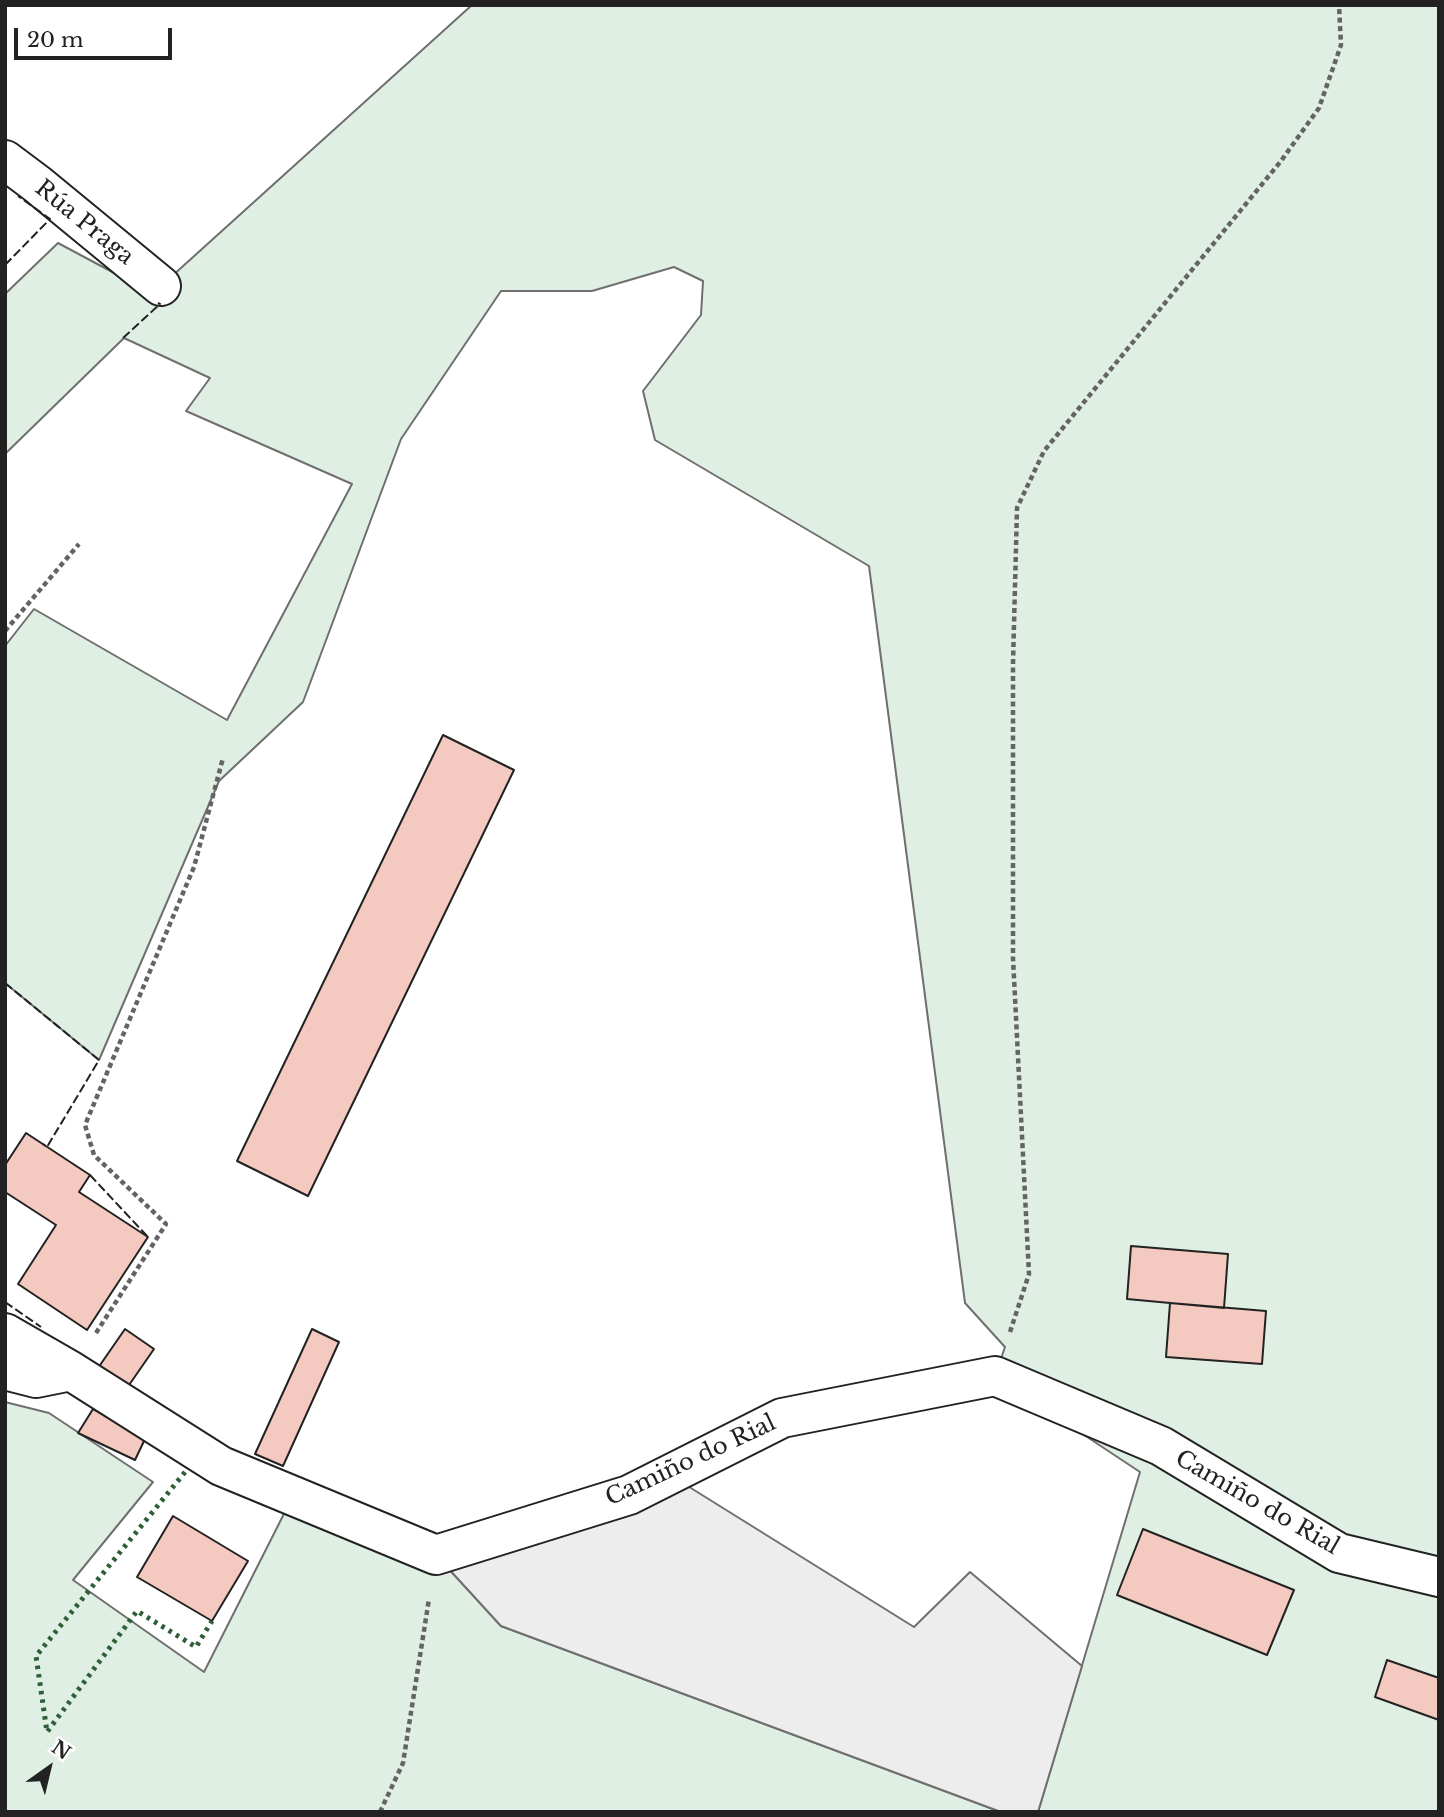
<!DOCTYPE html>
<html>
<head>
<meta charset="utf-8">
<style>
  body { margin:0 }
  #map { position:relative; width:1444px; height:1817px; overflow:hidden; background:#fff; font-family:"Libre Baskerville",serif }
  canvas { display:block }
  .frame { position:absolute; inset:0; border:7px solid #222; pointer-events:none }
  .north { position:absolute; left:14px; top:1733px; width:70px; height:70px; -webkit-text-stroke:5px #fff; paint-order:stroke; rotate:34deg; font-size:19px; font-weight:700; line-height:28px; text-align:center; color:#222 }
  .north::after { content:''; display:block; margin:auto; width:24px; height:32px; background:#222; clip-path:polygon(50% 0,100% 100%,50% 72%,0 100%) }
  .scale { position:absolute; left:14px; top:28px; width:158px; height:32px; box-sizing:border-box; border:4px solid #222; border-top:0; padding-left:9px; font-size:21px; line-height:24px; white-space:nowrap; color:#222; -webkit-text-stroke:5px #fff; paint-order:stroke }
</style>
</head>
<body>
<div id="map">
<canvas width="1444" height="1817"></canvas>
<div class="frame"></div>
<div class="north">N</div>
<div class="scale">20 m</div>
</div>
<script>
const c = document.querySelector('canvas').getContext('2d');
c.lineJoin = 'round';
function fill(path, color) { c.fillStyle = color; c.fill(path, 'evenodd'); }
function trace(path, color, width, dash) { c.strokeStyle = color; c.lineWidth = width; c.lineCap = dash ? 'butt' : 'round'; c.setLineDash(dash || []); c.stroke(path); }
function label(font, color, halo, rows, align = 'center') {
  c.font = font + ' "Libre Baskerville",serif'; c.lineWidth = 5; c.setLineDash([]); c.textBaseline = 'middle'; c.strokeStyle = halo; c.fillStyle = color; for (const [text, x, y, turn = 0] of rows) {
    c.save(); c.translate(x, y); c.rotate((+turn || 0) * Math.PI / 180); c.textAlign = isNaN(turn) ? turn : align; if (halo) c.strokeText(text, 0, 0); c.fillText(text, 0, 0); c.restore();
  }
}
const green = new Path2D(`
  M 472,5 L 1439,5 L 1439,1812 L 1038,1812 L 1140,1472 L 995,1376 L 1005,1347 L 965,1303 L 869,566 L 655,440 L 643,391 L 701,315 L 703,281 L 674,267 L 592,291 L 501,291 L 401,439 L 303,702 L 219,781 L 99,1060 L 5,983 L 5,646 L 34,609 L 227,720 L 352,484 L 186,411 L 210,378 L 124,338 L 5,454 L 5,294 L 58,243 L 131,282 L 161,286 Z
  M 5,1402 L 49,1413 L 153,1482 L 73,1580 L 204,1672 L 293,1496 L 436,1555 L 501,1626 L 1001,1812 L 5,1812 Z`);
fill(green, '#e0efe3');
trace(green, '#6f6f6f', 2);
const parking = new Path2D(`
  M 670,1475 L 914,1627 L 970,1572 L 1082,1666 L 1038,1812 L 1001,1812 L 501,1626 L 436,1555 Z`);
fill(parking, '#ededed');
trace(parking, '#6f6f6f', 2);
const building = new Path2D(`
  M 443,735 L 514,770 L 308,1196 L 237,1161 Z
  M 26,1133 L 90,1175 L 79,1192 L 148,1237 L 87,1330 L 18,1284 L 56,1225 L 5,1192 L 5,1165 Z
  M 1131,1246 L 1228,1254 L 1224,1308 L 1127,1299 Z
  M 1170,1303 L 1266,1311 L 1262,1364 L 1166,1357 Z
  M 125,1329 L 154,1349 L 127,1388 L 98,1368 Z
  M 312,1329 L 339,1342 L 283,1466 L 255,1454 Z
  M 93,1409 L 145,1439 L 135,1460 L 78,1433 Z
  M 173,1516 L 248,1561 L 212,1621 L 137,1577 Z
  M 1143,1529 L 1294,1590 L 1267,1655 L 1117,1595 Z
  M 1387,1660 L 1439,1678 L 1439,1720 L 1375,1697 Z`);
fill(building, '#f3c9c0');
trace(building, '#222', 2);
const minor = new Path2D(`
  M 5,160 L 37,184 L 161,286
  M 5,1333 L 71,1371 L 221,1466 L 436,1555 L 629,1495 L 782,1418 L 995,1376 L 1161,1446 L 1339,1553 L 1439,1577
  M 5,1370 L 36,1378 L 71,1371`);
trace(minor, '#222', 42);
trace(new Path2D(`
  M 5,631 L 79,544
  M 1010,1332 L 1029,1274 L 1013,958 L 1013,664 L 1017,508 L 1044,451 L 1281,161 L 1319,108 L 1341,45 L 1339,5
  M 96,1333 L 166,1224 L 94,1155 L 85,1125 L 194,867 L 223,758
  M 380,1812 L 403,1763 L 429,1599`), '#646464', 4.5, [5, 3.5]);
trace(minor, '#fff', 38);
trace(new Path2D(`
  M 185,1472 L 36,1656 L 47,1732 L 137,1611 L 196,1647 L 212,1621`), '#2f5e38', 5, [3.5, 5]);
trace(new Path2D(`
  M 5,265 L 50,219 L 18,196
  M 123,338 L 160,304 L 158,303
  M 5,983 L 99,1060 L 47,1147 L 43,1144
  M 90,1175 L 147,1236
  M 5,1302 L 41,1327`), '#222', 2, [9, 3.5]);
label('23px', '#222', '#fff', [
  ["Rúa Praga",84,223,39],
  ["Camiño do Rial",691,1461,-25],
  ["Camiño do Rial",1257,1503,30]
]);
</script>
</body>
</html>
